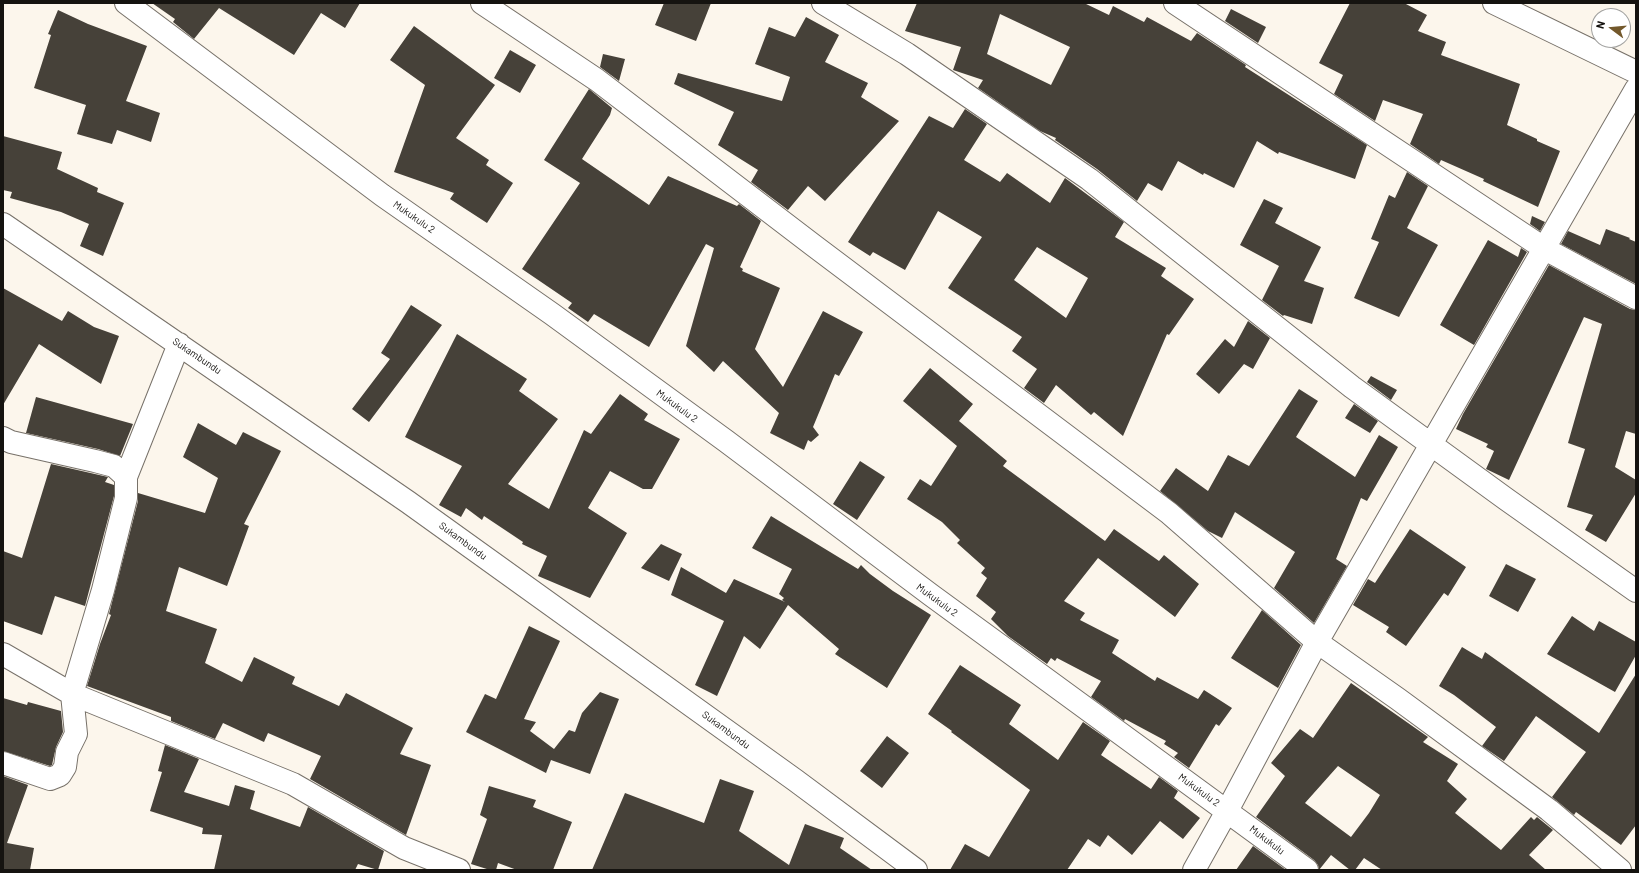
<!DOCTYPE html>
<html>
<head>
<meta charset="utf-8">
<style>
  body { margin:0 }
  #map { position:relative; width:1639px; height:873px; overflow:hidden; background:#fcf6ec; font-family:Barlow,sans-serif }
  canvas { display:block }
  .frame { position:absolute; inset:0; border:4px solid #151310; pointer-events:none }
  .north { position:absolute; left:1591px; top:8px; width:40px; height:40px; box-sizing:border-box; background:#fff; border:1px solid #a1a19f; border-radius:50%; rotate:286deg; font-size:11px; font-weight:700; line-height:16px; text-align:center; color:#151310 }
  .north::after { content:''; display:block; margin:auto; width:14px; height:18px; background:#73582b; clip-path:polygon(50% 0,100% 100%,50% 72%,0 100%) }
</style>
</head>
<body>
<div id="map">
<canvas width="1639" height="873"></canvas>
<div class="frame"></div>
<div class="north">N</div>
</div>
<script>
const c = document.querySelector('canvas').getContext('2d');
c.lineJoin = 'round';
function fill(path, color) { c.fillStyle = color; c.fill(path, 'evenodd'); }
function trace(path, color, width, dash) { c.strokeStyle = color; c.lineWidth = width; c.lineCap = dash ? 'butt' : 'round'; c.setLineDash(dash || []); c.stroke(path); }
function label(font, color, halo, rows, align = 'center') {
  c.font = font + ' Barlow,sans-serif'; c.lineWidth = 4; c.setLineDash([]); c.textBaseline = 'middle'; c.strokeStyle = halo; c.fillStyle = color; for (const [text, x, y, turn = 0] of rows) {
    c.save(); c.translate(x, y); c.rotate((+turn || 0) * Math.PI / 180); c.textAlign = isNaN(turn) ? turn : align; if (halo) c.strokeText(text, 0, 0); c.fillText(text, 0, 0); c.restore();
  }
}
fill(new Path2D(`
  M 152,3 L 360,3 L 345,28 L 321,13 L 294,55 L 219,8 L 194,39 L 173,22 L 175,19 Z
  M 664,3 L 711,3 L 696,41 L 655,25 Z
  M 917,3 L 1084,3 L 1109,15 L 1113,6 L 1144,22 L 1147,17 L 1191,41 L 1197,33 L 1246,65 L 1245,67 L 1367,145 L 1355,179 L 1279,152 L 1278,154 L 1257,141 L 1234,188 L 1204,173 L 1203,175 L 1178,161 L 1162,191 L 1148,183 L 1137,201 L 1097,169 L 1055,140 L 1056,138 L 1040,131 L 978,88 L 983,80 L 953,70 L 961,47 L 905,31 ZM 1000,14 L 1070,47 L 1051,85 L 987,54 Z
  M 1350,3 L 1404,3 L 1427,15 L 1418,31 L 1446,42 L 1441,55 L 1520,84 L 1507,125 L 1537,139 L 1537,141 L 1560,151 L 1538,207 L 1483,181 L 1484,179 L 1441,160 L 1439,164 L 1410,144 L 1423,114 L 1383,100 L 1375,121 L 1334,94 L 1343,75 L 1319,63 Z
  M 1231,9 L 1266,27 L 1258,43 L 1225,21 Z
  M 58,10 L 88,24 L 147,46 L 126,101 L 160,113 L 151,142 L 117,130 L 112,144 L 77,134 L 86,105 L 34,88 L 51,35 L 48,34 Z
  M 806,17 L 839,35 L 825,62 L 868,83 L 861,97 L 899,121 L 825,201 L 808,186 L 788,210 L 751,182 L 758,170 L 718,145 L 734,112 L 674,84 L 678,73 L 782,101 L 790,77 L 755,64 L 769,27 L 795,37 Z
  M 414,26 L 495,85 L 456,138 L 489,160 L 486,165 L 513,183 L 487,223 L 450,199 L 454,193 L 394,172 L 425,85 L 390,60 Z
  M 510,50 L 536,65 L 520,93 L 494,78 Z
  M 603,54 L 625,59 L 619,81 L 600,67 Z
  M 589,89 L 612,108 L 610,115 L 582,159 L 649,205 L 668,176 L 737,206 L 739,204 L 761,221 L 740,267 L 743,269 L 742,271 L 780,288 L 755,349 L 783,387 L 823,311 L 863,332 L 839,376 L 835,374 L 813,427 L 819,435 L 811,442 L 808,440 L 804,450 L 770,433 L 779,413 L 723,361 L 714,372 L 686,346 L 714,248 L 706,244 L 649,347 L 594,314 L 588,322 L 568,308 L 572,303 L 522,269 L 580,183 L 544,160 Z
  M 965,109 L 987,124 L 964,160 L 1000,182 L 1007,173 L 1050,203 L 1065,178 L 1124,222 L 1115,237 L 1166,268 L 1161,276 L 1194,299 L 1169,335 L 1167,334 L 1123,436 L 1094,412 L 1091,415 L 1056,385 L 1044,403 L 1024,388 L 1037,369 L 1012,351 L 1022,337 L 948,288 L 982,237 L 938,211 L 905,270 L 873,252 L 870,256 L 848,242 L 929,116 L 953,128 ZM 1037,247 L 1088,278 L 1066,318 L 1014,280 Z
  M 3,136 L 62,152 L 57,169 L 98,188 L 97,192 L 124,203 L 103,256 L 80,246 L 89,224 L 61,212 L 10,198 L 12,192 L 3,190 Z
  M 1407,172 L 1428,186 L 1407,228 L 1438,245 L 1399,317 L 1354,298 L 1379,242 L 1371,239 L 1389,195 L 1395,198 Z
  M 1264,199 L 1283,208 L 1275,223 L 1321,247 L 1304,281 L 1324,288 L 1312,324 L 1284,315 L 1283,316 L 1262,300 L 1279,266 L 1240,245 Z
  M 1532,216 L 1545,222 L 1540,231 L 1530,224 Z
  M 1606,229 L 1630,238 L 1629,239 L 1636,242 L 1636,284 L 1561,244 L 1568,231 L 1600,245 Z
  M 1488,240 L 1518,257 L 1521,248 L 1527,252 L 1474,345 L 1440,325 Z
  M 1549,265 L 1630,309 L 1636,310 L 1636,434 L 1626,431 L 1615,467 L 1636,480 L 1636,493 L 1606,542 L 1585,530 L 1593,515 L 1567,507 L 1585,449 L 1568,443 L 1602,324 L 1584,317 L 1509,480 L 1486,469 L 1494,451 L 1486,447 L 1488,444 L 1456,429 L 1463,414 Z
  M 3,288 L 62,321 L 68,311 L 94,327 L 119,336 L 101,384 L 39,344 L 3,405 Z
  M 411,305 L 442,325 L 369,422 L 352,409 L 390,359 L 381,353 Z
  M 1248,321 L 1270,338 L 1253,369 L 1244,364 L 1219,394 L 1196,374 L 1225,339 L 1234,347 Z
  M 457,334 L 527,379 L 519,391 L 558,419 L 508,484 L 549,509 L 584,430 L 591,434 L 620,394 L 648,414 L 644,420 L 680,439 L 652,489 L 643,489 L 610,471 L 588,508 L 627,533 L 590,598 L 538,576 L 547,556 L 522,544 L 523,542 L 484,516 L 482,520 L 466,508 L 461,517 L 439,505 L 462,466 L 405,437 Z
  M 930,368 L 973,404 L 959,421 L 1007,461 L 1003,466 L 1105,541 L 1114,529 L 1159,561 L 1164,555 L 1199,584 L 1175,617 L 1098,558 L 1064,601 L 1085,613 L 1080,620 L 1119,640 L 1112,653 L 1155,681 L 1157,677 L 1198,699 L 1204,690 L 1232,708 L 1219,726 L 1216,724 L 1189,768 L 1174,757 L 1178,753 L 1164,744 L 1166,741 L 1125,719 L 1124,721 L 1091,697 L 1101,681 L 1057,658 L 1055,661 L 1051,658 L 1047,664 L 1008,636 L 991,619 L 996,612 L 976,596 L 987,578 L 981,573 L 985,568 L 957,543 L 960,540 L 942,522 L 907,499 L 920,479 L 931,486 L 957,446 L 903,401 Z
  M 1371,376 L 1397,390 L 1391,400 L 1367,382 Z
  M 1299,389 L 1318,401 L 1296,437 L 1355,477 L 1379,435 L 1398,447 L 1367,501 L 1361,498 L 1336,559 L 1347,566 L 1314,623 L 1274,588 L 1295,552 L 1235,512 L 1222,538 L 1208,531 L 1160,491 L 1176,468 L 1208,491 L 1228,455 L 1249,466 Z
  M 36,397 L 133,424 L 120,456 L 98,449 L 26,433 Z
  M 1354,404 L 1378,421 L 1370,433 L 1345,418 Z
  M 198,423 L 236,445 L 243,432 L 281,451 L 244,524 L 249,526 L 227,586 L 179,567 L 166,611 L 217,629 L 205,663 L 242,682 L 254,657 L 295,677 L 292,684 L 339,706 L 346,693 L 413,728 L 400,754 L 431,765 L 406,835 L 310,779 L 321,756 L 268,733 L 264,742 L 223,723 L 215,739 L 171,721 L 171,717 L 87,686 L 100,644 L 111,615 L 109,614 L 138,501 L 138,493 L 205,513 L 218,478 L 183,457 Z
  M 860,461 L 885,477 L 857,520 L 833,504 Z
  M 51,464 L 108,477 L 105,482 L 114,485 L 114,496 L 85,606 L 55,596 L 42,635 L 3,621 L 3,551 L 22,558 Z
  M 771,516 L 858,569 L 861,565 L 870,574 L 893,591 L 931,615 L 887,688 L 835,654 L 839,649 L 788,605 L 760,649 L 744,636 L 717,696 L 695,685 L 724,621 L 671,595 L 681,567 L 726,593 L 734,579 L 785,602 L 782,600 L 784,598 L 779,594 L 792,569 L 752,548 Z
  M 1410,529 L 1466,567 L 1448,596 L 1444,593 L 1406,646 L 1386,632 L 1389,627 L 1353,605 L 1368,579 L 1375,583 Z
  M 661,544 L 682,554 L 669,581 L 641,568 Z
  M 1506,564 L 1536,579 L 1518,612 L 1489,596 Z
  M 1262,610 L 1301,645 L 1278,688 L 1231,658 Z
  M 1572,616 L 1594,631 L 1599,621 L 1636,642 L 1636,655 L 1615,692 L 1547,654 Z
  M 529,626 L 560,641 L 524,719 L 536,722 L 530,731 L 554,749 L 569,730 L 575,732 L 582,713 L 600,692 L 619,699 L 590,774 L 551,760 L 546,773 L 466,732 L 485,694 L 496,699 Z
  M 1462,647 L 1482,659 L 1485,652 L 1599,733 L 1636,674 L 1636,825 L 1621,845 L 1576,812 L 1574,815 L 1552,797 L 1586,752 L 1536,716 L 1504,761 L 1482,746 L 1496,727 L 1454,695 L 1439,686 Z
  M 960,665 L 1021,705 L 1009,724 L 1058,760 L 1083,722 L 1110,741 L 1101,755 L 1151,789 L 1159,777 L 1178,791 L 1174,798 L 1200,818 L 1183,839 L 1160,821 L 1132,855 L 1108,835 L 1100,847 L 1088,839 L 1067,870 L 950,870 L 965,844 L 989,857 L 1030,790 L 951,732 L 952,731 L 928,714 Z
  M 1351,683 L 1428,737 L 1423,742 L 1458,764 L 1447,781 L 1467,799 L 1455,813 L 1501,850 L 1531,817 L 1534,820 L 1537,817 L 1553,830 L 1529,855 L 1546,870 L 1382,870 L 1364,858 L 1355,870 L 1350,870 L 1331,855 L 1319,870 L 1318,865 L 1314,860 L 1256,817 L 1285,776 L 1271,763 L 1300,729 L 1313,738 ZM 1338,766 L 1380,795 L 1369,813 L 1351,837 L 1305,803 Z
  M 3,698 L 27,705 L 28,702 L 61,711 L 63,732 L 56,747 L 52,765 L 50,766 L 3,751 Z
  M 887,736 L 909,753 L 882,788 L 860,771 Z
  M 165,745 L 199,759 L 184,792 L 229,806 L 235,785 L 255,791 L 250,809 L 300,827 L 308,807 L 384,851 L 378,870 L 358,864 L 355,870 L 214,870 L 222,835 L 202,834 L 203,828 L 150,811 L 162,772 L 158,771 Z
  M 3,776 L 28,785 L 7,843 L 34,848 L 30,870 L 3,870 Z
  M 720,779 L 754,791 L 739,831 L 789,865 L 805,824 L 844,838 L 840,848 L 872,870 L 592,870 L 625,793 L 704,823 Z
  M 489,786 L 536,800 L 533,807 L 572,822 L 553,870 L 517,870 L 498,863 L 496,870 L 490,870 L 471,864 L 487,819 L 480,815 Z
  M 1253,846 L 1286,870 L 1236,870 Z`), '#464139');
const minor = new Path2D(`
  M 126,3 L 382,195 L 552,314 L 726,441 L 931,595 L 1307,870
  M 482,3 L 597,80 L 813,245 L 1169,513 L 1317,642 L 1398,699 L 1549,810 L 1620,870
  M 823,3 L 907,54 L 1089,179 L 1352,387 L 1506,499 L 1636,591
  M 1175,3 L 1545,249 L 1636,298
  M 1494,3 L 1636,72
  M 3,224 L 408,502 L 795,780 L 916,870
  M 3,438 L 11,442 L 95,461 L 114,466 L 126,477
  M 3,654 L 72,694 L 293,784 L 404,848 L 459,870
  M 3,763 L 50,779 L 60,775 L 65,767 L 67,752 L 76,734 L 72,694 L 103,590 L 126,498 L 126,477 L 179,344
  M 1194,870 L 1227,811 L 1317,642 L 1636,89`);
trace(minor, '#777169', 24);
trace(minor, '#fff', 22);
label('10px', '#151310', '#fff', [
  ["Mukukulu 2",414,217,35],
  ["Sukambundu",197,356,34],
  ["Mukukulu 2",677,406,36],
  ["Sukambundu",463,541,36],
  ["Mukukulu 2",937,600,36],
  ["Sukambundu",726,730,36],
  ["Mukukulu 2",1199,790,36],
  ["Mukukulu",1267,840,37]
]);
</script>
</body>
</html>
